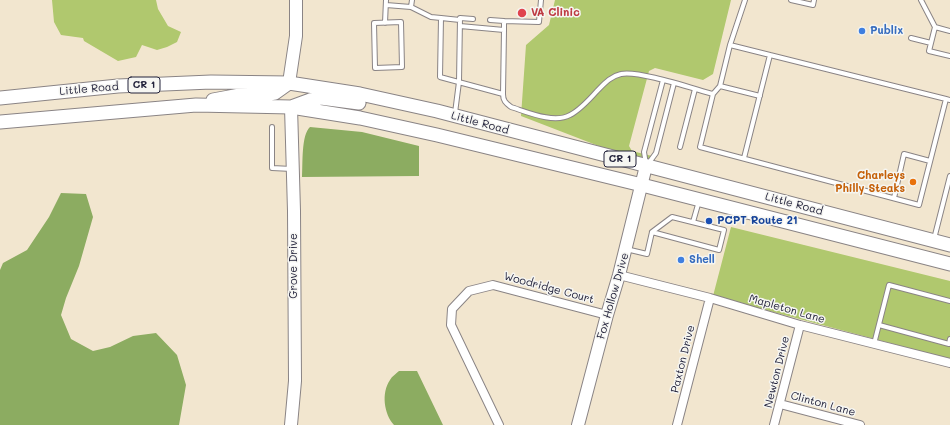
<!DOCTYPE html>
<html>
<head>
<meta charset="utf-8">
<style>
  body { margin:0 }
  canvas { display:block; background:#f2e6cf }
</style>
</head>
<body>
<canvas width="950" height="425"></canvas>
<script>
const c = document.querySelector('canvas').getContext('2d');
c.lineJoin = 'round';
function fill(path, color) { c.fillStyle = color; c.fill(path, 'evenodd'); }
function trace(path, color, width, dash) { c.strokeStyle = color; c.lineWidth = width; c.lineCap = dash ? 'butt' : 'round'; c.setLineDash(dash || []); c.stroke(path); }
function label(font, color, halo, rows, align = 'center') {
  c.font = font + ' Mali,sans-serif'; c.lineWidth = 3; c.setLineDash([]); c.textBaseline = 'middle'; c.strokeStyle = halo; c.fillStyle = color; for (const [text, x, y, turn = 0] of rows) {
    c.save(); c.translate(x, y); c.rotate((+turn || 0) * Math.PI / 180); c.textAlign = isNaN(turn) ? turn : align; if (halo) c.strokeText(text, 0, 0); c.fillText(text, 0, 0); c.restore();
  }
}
fill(new Path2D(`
  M 52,0 L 156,0 L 158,9 L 168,26 L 181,32 L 177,42 L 167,47 L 157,50 L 142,45 L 136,57 L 118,61 L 84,41 L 83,38 L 61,35 L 54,22 Z
  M 555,0 L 731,0 L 713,74 L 703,80 L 655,68 L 649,71 L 629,146 L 632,151 L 652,156 L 651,162 L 622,155 L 521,116 L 526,45 L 549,25 Z
  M 731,227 L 950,281 L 950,359 L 713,296 Z`), '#b0c86e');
fill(new Path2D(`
  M 310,127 L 362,132 L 419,146 L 419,176 L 302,177 C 303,164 301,135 310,127 Z
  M 61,193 L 86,194 L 93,217 L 79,266 L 66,298 L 61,315 L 71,339 L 93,351 L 110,347 L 133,336 L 156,333 L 177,355 L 186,385 L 179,425 L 0,425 L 0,270 L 3,263 L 27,250 L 49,217 Z
  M 399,371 L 417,371 L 443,425 L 394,425 C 384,414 381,393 390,380 C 392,376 396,374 399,371 Z`), '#8cac61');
const lane = new Path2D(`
  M 745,0 L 730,45 L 720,86 L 713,94 L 700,147 L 919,205 L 946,99 L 950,100
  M 791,0 L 813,5 L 814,0
  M 921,0 L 935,27 L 950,31
  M 386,5 L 411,7 L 412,0
  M 411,7 L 431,17 L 441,18
  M 460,20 L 441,18 L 440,77 L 503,94 C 503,101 506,103 511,107 C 527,112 554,124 570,115 C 580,110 589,100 597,91 C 604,84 611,76 621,74 C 638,70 694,89 713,94
  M 490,20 L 504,21
  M 401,22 L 402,67 L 375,68 L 374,23 Z
  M 385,23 L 386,0
  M 460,26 L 504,30 L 504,21 L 539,22 L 541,0
  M 935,27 L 929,51 L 950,56
  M 911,38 L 931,43
  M 730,45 L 946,99
  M 720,86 L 760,96
  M 503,94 L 504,30
  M 455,113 L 459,82 L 460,18 L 473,19
  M 272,127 L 272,168 L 292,169
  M 680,147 L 695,89
  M 744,158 L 770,55
  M 646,164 L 644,152 L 663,80
  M 648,164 L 656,153 L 674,83
  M 894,198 L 904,154 L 930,161
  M 693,222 L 699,201
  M 934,239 L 950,176
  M 626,249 L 647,254 L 652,232 L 719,250 L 724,230 L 672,217 L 652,232
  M 879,325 L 949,344 L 950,339
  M 874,344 L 889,285 L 950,301`);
const street = new Path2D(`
  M 619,275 L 710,298 L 800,325 L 950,363
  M 780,404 L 860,425
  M 499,425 L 451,325 L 452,309 L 469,291 L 493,285 L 607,315
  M 677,425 L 710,298
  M 774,425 L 800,325`);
const secondary = new Path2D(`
  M 289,83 L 296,36 L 296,0
  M 291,107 L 294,211 L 295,381 L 291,425
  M 578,425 L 607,315 L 619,275 L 646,166`);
const primary = new Path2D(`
  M 0,98 L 118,86 L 211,82 L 289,83 L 360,94 L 437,111 L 950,245
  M 213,100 L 240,95 L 269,94 L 275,93 L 289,83
  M 291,107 L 310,100 L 321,98 L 359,103
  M 0,122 L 196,105 L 291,107 L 360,118 L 437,135 L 642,185 L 950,264`);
trace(lane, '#8a8485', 6);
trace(street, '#8a8485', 10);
trace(secondary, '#8a8485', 14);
trace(primary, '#8a8485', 15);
trace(lane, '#fff', 4);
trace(street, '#fff', 8);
trace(secondary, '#fff', 12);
trace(primary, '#fff', 13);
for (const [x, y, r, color] of [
  [522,13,5,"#e0444e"],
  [862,31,4,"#3f7fe0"],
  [913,182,4,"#e8710a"],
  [709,221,4,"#1a4fb4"],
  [681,260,4,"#3f7fe0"]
]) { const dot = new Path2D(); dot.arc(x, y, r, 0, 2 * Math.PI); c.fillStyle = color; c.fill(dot); trace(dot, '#f6f6f2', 1.5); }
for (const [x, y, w] of [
  [144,85,32],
  [620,159,32]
]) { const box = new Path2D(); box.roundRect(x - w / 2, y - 8, w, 16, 3); c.fillStyle = '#f6f6f2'; c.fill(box); trace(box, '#22223b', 1); }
label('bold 10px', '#22223b', null, [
  ["CR 1",144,85],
  ["CR 1",620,159]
]);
label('bold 11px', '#be3a42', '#f6f6f2', [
  ["VA Clinic",531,13]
], 'left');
label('bold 11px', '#366cbe', '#f6f6f2', [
  ["Publix",870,31],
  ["Shell",689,260]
], 'left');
label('11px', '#22223b', '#f6f6f2', [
  ["Little Road",89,89,-5],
  ["Little Road",480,123,15],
  ["Little Road",794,204,15],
  ["Grove Drive",294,266,-90],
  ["Woodridge Court",549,288,15],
  ["Fox Hollow Drive",613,296,-74],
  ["Mapleton Lane",787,309,16],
  ["Paxton Drive",683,359,-76],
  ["Newton Drive",777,372,-76],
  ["Clinton Lane",823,404,15]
]);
label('bold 11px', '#c56008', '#f6f6f2', [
  ["Charleys",905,176],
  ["Philly Steaks",905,189]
], 'right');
label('bold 11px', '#164399', '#f6f6f2', [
  ["PCPT Route 21",717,221]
], 'left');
</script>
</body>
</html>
